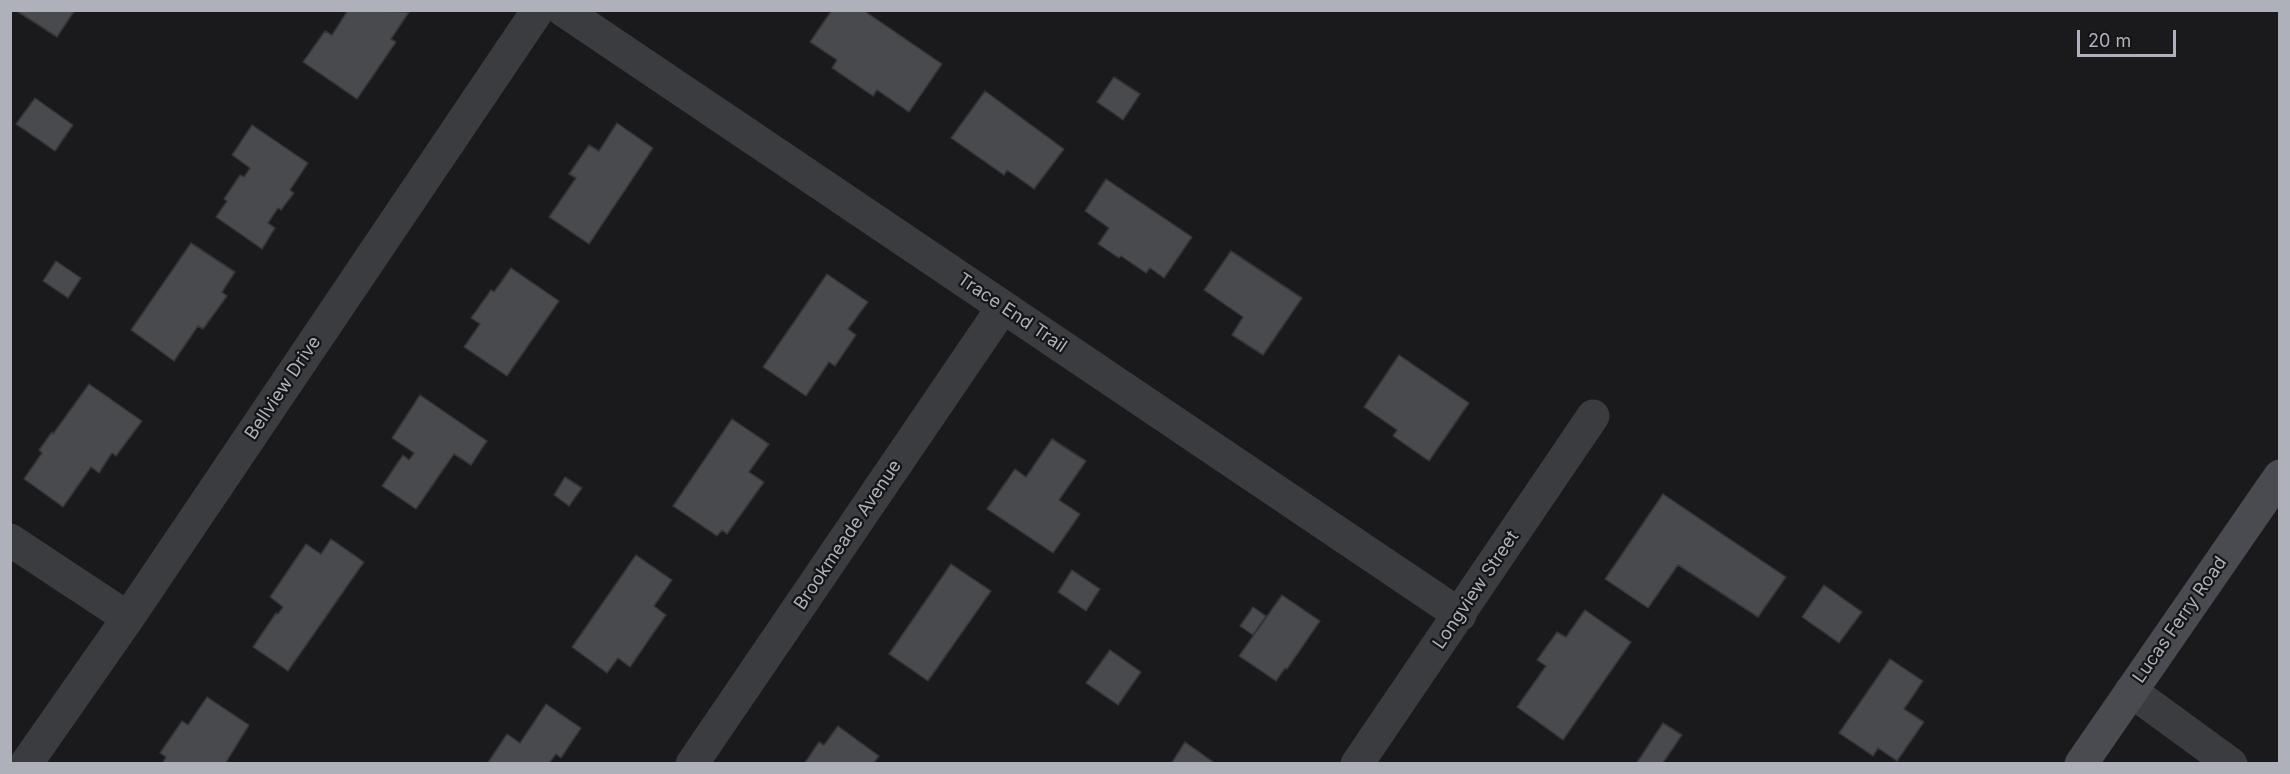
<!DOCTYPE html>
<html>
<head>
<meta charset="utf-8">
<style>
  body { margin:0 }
  #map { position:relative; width:2290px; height:774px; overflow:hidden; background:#1a1a1c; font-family:Inter,sans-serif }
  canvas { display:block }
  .frame { position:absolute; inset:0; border:12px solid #aeb0ba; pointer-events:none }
  .scale { position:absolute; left:2077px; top:30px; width:99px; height:27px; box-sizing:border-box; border:3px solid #aeb0ba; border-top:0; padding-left:8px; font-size:18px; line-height:21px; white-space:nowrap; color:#aeb0ba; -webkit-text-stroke:4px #151517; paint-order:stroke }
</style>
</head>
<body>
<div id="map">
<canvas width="2290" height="774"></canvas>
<div class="frame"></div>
<div class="scale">20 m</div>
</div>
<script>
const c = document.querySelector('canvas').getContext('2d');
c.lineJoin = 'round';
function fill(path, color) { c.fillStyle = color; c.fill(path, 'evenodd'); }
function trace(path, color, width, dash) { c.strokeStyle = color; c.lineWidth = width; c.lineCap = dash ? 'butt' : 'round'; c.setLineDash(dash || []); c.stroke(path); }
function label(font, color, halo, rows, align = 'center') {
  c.font = font + ' Inter,sans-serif'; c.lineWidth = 4.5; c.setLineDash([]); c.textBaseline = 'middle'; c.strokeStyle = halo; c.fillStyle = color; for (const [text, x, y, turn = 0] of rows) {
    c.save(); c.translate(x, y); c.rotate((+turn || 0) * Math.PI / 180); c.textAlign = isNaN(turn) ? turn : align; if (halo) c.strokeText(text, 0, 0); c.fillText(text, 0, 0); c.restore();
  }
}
const building = new Path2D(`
  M 15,10 L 75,10 L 57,37 Z
  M 348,10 L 409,12 L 391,39 L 396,42 L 357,99 L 303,62 L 325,31 L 332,35 Z
  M 832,10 L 863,10 L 942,64 L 909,112 L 877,90 L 873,96 L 832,68 L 837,60 L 810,42 Z
  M 1114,77 L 1140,94 L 1123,120 L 1097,102 Z
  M 985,91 L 1064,149 L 1034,189 L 1007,170 L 1004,175 L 951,138 Z
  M 35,98 L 73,125 L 55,151 L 16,124 Z
  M 617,123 L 653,148 L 589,244 L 549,217 L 576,178 L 569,174 L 589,145 L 599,151 Z
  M 252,125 L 308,163 L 290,190 L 294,193 L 281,210 L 278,208 L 268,223 L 275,228 L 262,249 L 216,217 L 227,201 L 224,199 L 240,175 L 244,177 L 250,168 L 232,155 Z
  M 1106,179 L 1192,237 L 1164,278 L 1150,268 L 1146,273 L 1121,256 L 1119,258 L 1098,244 L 1109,228 L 1085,211 Z
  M 191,243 L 235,272 L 222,292 L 227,296 L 203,329 L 198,326 L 174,361 L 131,330 Z
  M 1231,251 L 1302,298 L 1263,355 L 1232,335 L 1243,317 L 1204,290 Z
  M 56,261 L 81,278 L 68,298 L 43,281 Z
  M 511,268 L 559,301 L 507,376 L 464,347 L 480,324 L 471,318 L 491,290 L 494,292 Z
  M 827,274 L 868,302 L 848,329 L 856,335 L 835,366 L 829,362 L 806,396 L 763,367 Z
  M 1399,355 L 1469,403 L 1429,461 L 1393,436 L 1397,430 L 1364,407 Z
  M 89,384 L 142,421 L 116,456 L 112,453 L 99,473 L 91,467 L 63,507 L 24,479 L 42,453 L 39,450 L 52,432 L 53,434 Z
  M 420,395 L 487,441 L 471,465 L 454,454 L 416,509 L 382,486 L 403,455 L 409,460 L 414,453 L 392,438 Z
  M 732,419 L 769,444 L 749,472 L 764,482 L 727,534 L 722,530 L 717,536 L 673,506 Z
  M 1052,439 L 1086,461 L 1059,500 L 1080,514 L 1053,553 L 987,509 L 1015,469 L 1026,477 Z
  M 565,477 L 582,488 L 569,506 L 554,495 Z
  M 1663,494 L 1786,577 L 1758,617 L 1678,565 L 1648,608 L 1605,579 Z
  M 331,539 L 364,562 L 288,671 L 253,647 L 276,613 L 278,614 L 283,607 L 270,597 L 306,544 L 321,554 Z
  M 636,555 L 672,580 L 654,606 L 666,615 L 630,667 L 618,658 L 607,673 L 572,647 Z
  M 951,564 L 991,591 L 928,681 L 889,654 Z
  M 1072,570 L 1100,589 L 1086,611 L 1058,592 Z
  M 1824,585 L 1862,612 L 1839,643 L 1802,617 Z
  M 1282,595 L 1320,621 L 1287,669 L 1285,668 L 1276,681 L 1239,656 Z
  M 1253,607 L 1266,616 L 1253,635 L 1240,626 Z
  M 1585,610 L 1631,642 L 1563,740 L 1517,707 L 1546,666 L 1537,660 L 1557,632 L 1566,637 Z
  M 1110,650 L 1141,672 L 1118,705 L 1086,683 Z
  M 1890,659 L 1923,681 L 1904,709 L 1924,722 L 1897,761 L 1878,748 L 1873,756 L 1839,733 Z
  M 207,697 L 249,725 L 225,764 L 162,764 L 166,757 L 160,753 L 182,721 L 188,725 Z
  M 546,704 L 581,728 L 561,758 L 556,754 L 550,762 L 552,764 L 487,764 L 507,734 L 520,743 Z
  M 1663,723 L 1682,735 L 1662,764 L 1636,764 Z
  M 838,726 L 879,756 L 873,764 L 804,764 L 819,742 L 824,745 Z
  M 1185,742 L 1216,764 L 1171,764 Z`);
fill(building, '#494a4e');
trace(building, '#353438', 1.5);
trace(new Path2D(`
  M 563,10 L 1460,615
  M 10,540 L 128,618
  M 2131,691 L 2231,764
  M 26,764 L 128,618 L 538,10
  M 692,764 L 1003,307
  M 1357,764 L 1593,416`), '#3b3c40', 33);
trace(new Path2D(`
  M 2081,764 L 2280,476`), '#4a4b50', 33);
label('18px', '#aeb0ba', '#151517', [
  ["Trace End Trail",1012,313,34],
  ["Bellview Drive",283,388,-56],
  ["Brookmeade Avenue",848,535,-56],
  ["Longview Street",1476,590,-56],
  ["Lucas Ferry Road",2180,620,-55]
]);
</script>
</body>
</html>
